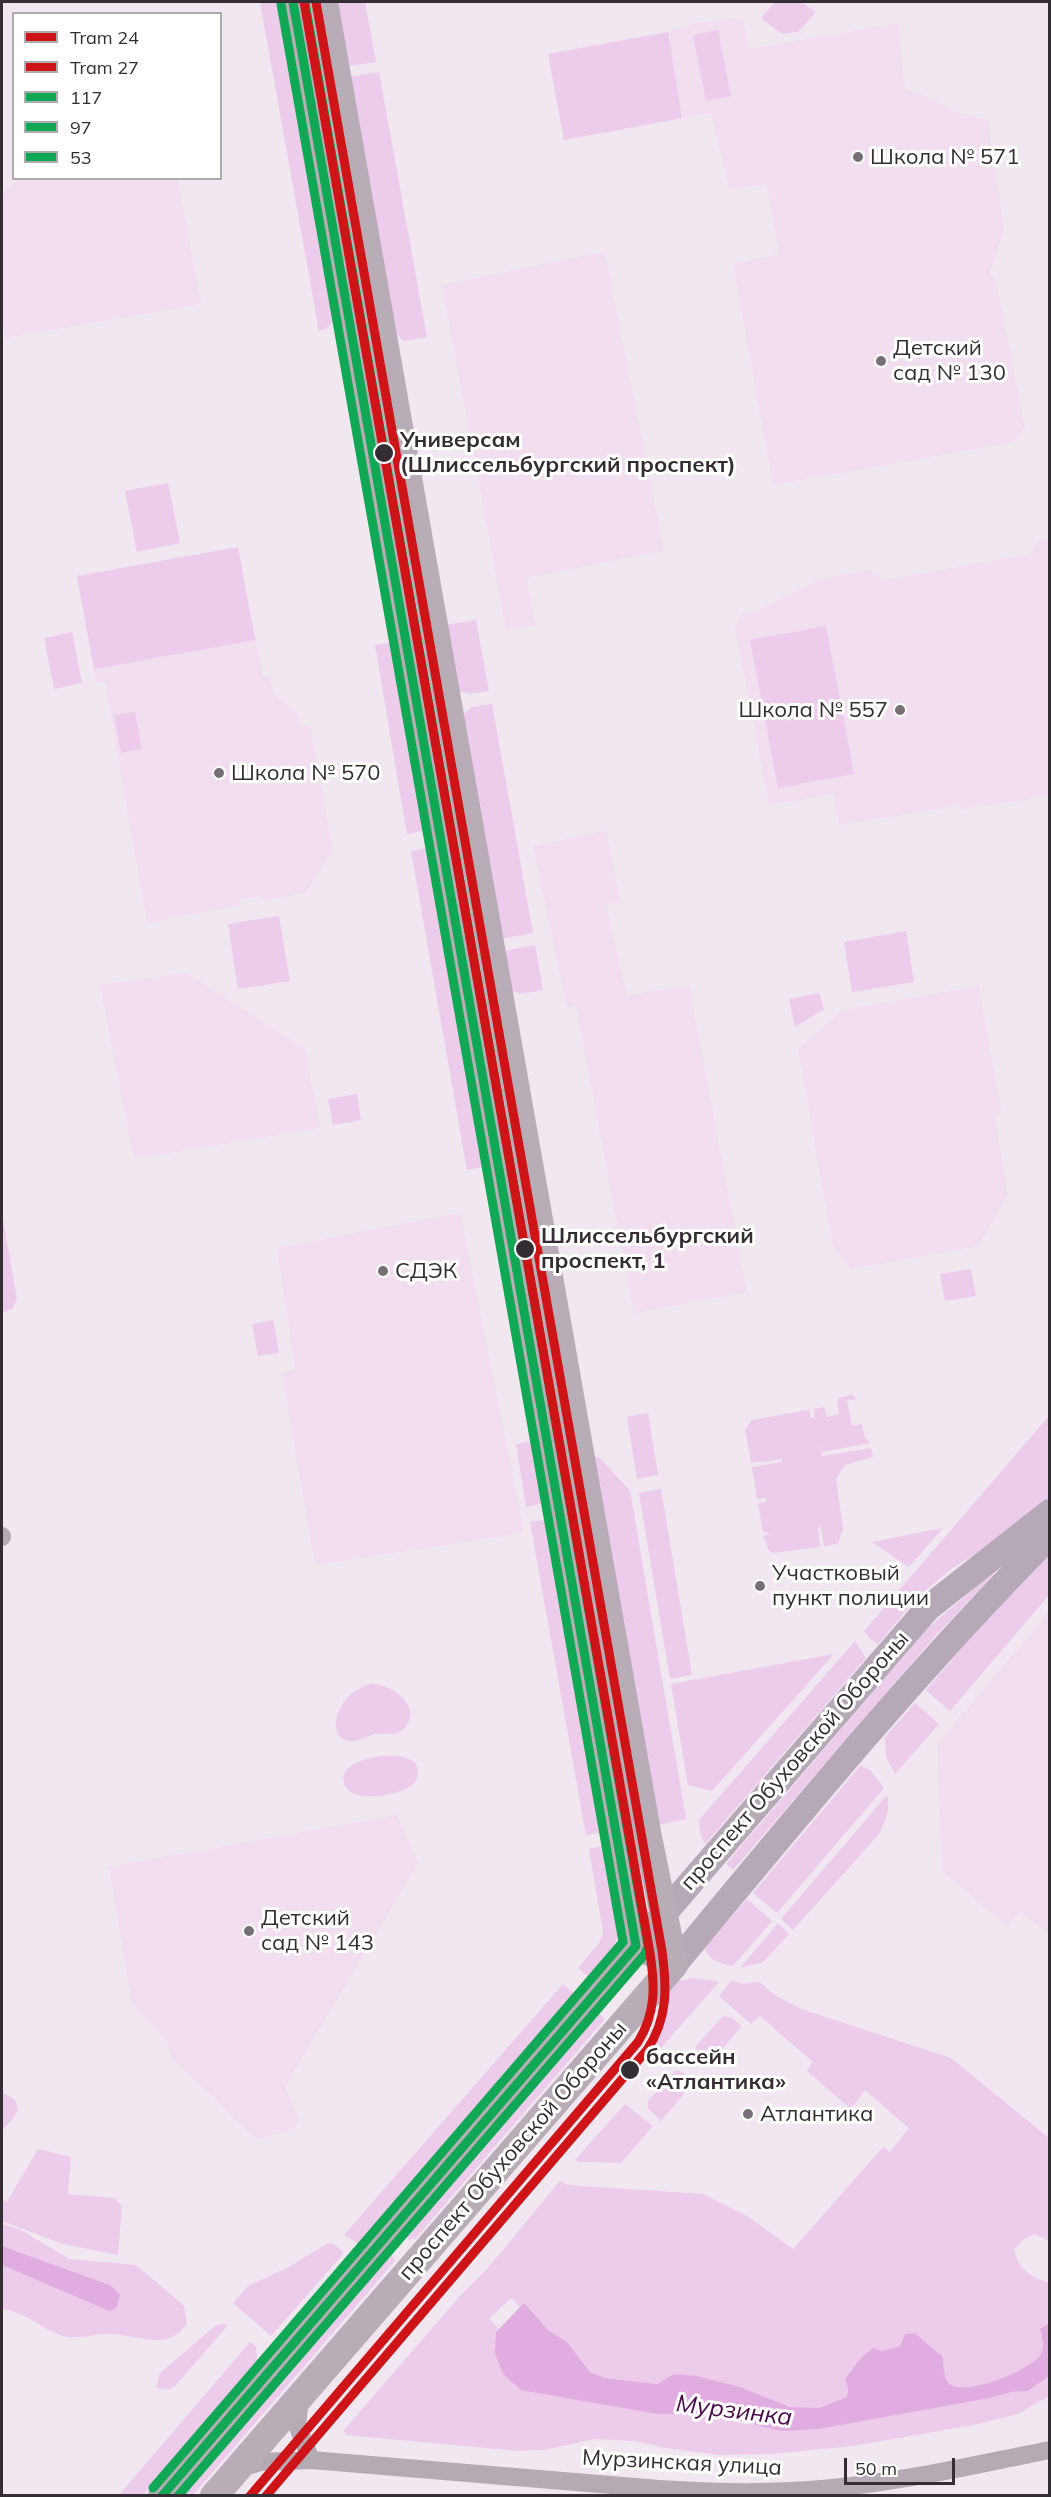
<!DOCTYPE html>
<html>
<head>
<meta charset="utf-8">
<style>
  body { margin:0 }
  #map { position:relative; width:1051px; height:2497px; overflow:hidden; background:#f0e7f0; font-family:Mulish,sans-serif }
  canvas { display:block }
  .frame { position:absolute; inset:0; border:3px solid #342e34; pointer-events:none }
  .legend { position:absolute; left:12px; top:12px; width:210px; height:168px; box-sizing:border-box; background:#fff; border:2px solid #aeabae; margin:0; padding:8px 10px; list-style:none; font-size:18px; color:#342e34 }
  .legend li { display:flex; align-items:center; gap:12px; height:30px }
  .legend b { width:30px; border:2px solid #aeabae }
  .scale { position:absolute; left:844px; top:2458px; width:111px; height:27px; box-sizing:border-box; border:3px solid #342e34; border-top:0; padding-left:8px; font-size:18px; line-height:21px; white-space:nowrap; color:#342e34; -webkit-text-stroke:4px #fff; paint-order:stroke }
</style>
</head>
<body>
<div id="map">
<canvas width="1051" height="2497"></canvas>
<div class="frame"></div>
<ul class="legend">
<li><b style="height:8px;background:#ce1417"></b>Tram 24</li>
<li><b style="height:8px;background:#ce1417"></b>Tram 27</li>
<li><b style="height:8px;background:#10a855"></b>117</li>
<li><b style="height:8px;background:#10a855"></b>97</li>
<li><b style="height:8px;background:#10a855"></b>53</li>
</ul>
<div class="scale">50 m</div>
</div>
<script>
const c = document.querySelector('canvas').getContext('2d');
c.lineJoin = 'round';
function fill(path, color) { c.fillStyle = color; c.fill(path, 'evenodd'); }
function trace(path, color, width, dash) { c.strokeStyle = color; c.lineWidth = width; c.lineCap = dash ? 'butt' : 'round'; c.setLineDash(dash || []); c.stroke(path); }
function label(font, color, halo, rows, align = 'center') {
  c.font = font + ' Mulish,sans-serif'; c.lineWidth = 6; c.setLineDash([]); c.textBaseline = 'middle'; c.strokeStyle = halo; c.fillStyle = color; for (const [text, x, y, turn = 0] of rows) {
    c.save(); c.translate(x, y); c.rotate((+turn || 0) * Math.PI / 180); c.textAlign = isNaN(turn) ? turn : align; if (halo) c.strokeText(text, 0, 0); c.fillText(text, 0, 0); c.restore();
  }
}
fill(new Path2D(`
  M 742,18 L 749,49 L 898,23 L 905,89 L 935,100 L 951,110 L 988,121 L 1004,230 L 989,274 L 996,280 L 1025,427 L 1014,442 L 773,485 L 733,264 L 779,254 L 767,184 L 730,190 L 711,113 L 564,140 L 548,54 L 668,32 L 696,23 Z
  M 21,178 L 178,179 L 201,304 L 5,338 L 2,321 L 2,194 Z
  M 605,252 L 664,550 L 526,578 L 536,626 L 506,629 L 442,285 Z
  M 1049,539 L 1049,796 L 963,809 L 956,806 L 839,825 L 833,794 L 769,805 L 735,627 L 743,614 L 757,611 L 820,579 L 870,570 L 885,580 L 1031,554 L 1034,546 L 1040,541 Z
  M 238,547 L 263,677 L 270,676 L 273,693 L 298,715 L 301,727 L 310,725 L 333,850 L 306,892 L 262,901 L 261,896 L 239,900 L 240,905 L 147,923 L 105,682 L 96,682 L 77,576 Z
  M 606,831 L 620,902 L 606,905 L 627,996 L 689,985 L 747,1292 L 634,1313 L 576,1006 L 567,1008 L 533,846 Z
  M 187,973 L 305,1049 L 320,1128 L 134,1159 L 100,985 Z
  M 979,986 L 1001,1111 L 995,1118 L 1008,1196 L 978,1246 L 851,1269 L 833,1247 L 798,1049 L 843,1010 Z
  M 460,1213 L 524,1533 L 315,1565 L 282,1373 L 295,1369 L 277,1248 Z
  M 1049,1612 L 1049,1935 L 1021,1912 L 1007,1926 L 942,1871 L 937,1744 Z
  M 397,1815 L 418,1863 L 285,2087 L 299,2120 L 295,2128 L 258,2140 L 172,2059 L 167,2040 L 132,2004 L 109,1867 Z`), '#f1dfef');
fill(new Path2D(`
  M 260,2 L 281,2 L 337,317 L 326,329 L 319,331 Z
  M 333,2 L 365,2 L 376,62 L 351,66 L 344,63 Z
  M 775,2 L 801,2 L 816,12 L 798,32 L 782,34 L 761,18 Z
  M 718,30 L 731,96 L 706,101 L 693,35 Z
  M 668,32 L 682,118 L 564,140 L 548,54 Z
  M 379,72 L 427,337 L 404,341 L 394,332 L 350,77 Z
  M 168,483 L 180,543 L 137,552 L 125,491 Z
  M 238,547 L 255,640 L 94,669 L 77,576 Z
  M 476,620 L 489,691 L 469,694 L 457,690 L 445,625 Z
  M 826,626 L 854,774 L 778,788 L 750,640 Z
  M 72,632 L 82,683 L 54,689 L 44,638 Z
  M 395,642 L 427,828 L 423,831 L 407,834 L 375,645 Z
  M 492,704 L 533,933 L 501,939 L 462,716 L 472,707 Z
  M 135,712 L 142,749 L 121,753 L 114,715 Z
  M 426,848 L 431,849 L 486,1163 L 483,1167 L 467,1170 L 411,851 Z
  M 279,916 L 290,981 L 238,989 L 228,924 Z
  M 906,931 L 914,982 L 852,992 L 844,942 Z
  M 535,945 L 543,990 L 519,994 L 510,989 L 503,954 L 508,950 Z
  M 819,993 L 824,1009 L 795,1027 L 789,999 Z
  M 357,1094 L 361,1120 L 333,1125 L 328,1099 Z
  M 2,1214 L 17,1299 L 12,1309 L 2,1313 Z
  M 971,1269 L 976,1296 L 945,1301 L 940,1274 Z
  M 273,1320 L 279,1353 L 258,1356 L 252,1324 Z
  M 852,1394 L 857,1399 L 847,1401 L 852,1426 L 862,1424 L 865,1438 L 870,1443 L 822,1452 L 819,1439 L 822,1456 L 871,1448 L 873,1457 L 845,1465 L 836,1479 L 843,1529 L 838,1543 L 824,1547 L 821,1527 L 818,1527 L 820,1547 L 773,1553 L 768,1549 L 763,1536 L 771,1533 L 763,1532 L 758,1503 L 766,1502 L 766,1498 L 757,1499 L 752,1467 L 782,1462 L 782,1459 L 751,1463 L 745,1429 L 752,1420 L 809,1410 L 811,1418 L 815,1418 L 814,1409 L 824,1407 L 827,1417 L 839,1414 L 837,1403 L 839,1398 Z
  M 648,1413 L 658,1475 L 637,1479 L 627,1417 Z
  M 1049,1416 L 1049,1501 L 983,1549 L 951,1569 L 918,1597 L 878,1644 L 871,1640 L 864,1631 Z
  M 536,1440 L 547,1502 L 526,1507 L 516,1444 Z
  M 599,1457 L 630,1491 L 686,1819 L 657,1825 L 592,1458 Z
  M 661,1489 L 692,1675 L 670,1679 L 639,1493 Z
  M 550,1519 L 605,1832 L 586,1835 L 530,1522 Z
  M 943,1528 L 909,1567 L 872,1542 Z
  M 1049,1547 L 1049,1595 L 950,1711 L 926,1690 Z
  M 992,1573 L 994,1575 L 936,1635 L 733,1870 L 726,1864 L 928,1628 Z
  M 855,1641 L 866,1658 L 705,1844 L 701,1837 L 699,1820 Z
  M 834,1654 L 712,1791 L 688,1785 L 671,1684 Z
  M 371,1684 C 398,1684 428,1715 398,1733 C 390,1735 383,1732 375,1734 C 366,1736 357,1743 348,1741 C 330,1737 335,1713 344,1702 C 350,1693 360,1687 371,1684 Z
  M 915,1703 L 939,1724 L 895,1774 L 886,1757 L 885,1737 Z
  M 381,1756 C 394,1755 419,1755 418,1773 C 418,1778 415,1782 412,1785 C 399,1796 350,1805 344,1783 C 339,1764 368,1758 381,1756 Z
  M 861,1765 L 871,1771 L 884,1788 L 777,1913 L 753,1893 Z
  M 887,1795 C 891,1809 885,1823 878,1835 L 793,1930 L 781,1919 Z
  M 608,1845 C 613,1876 627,1914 615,1944 C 610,1957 599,1967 590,1978 L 578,1968 L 600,1942 L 603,1931 L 589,1849 Z
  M 747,1899 L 772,1921 L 733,1966 C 720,1963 708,1961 705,1947 Z
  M 778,1923 L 789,1934 L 763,1962 L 740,1968 Z
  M 696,1978 L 719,1982 L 660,2049 L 655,2050 L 650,2045 C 670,2021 660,1999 676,1981 Z
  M 732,1980 L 743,1984 L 759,1982 L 776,1996 L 801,2009 L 951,2058 L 1049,2138 L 1049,2241 L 1035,2234 L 1023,2240 L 1014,2250 C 1019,2269 1030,2278 1049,2282 L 1049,2323 L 1046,2324 L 1040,2332 L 1045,2341 C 1042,2350 1039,2359 1031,2365 C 1017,2374 964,2395 951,2384 C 943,2378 944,2366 943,2357 L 915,2333 L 905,2334 L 900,2346 L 882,2351 L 848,2388 L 847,2397 L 819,2408 L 790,2407 L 740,2387 L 674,2374 L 657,2384 L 605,2378 L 590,2372 L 567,2342 L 548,2330 L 523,2303 L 520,2307 L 511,2298 L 489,2319 L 498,2328 L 496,2332 L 521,2389 L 657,2414 L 710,2414 L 745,2424 L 819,2429 L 990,2398 L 1011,2392 L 1028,2391 L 1049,2376 L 1049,2396 L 1018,2414 L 974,2425 L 853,2446 L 772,2454 L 719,2455 L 666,2448 L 635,2441 L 594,2439 L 544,2450 L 519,2451 L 346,2435 L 344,2430 L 460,2296 L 487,2269 L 560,2181 L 567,2185 L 703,2194 L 747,2216 L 793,2249 L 883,2147 L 890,2152 L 909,2128 L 865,2090 L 851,2109 L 807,2071 L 813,2062 L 760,2016 L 751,2024 L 719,1996 Z
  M 563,1984 L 575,1994 L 359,2244 L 344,2235 Z
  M 598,2013 L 605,2019 L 415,2239 L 408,2240 L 407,2233 Z
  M 723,2016 L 732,2018 L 742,2026 L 718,2054 L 712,2051 L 705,2059 L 697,2051 L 696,2046 Z
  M 675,2071 L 680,2071 L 689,2077 L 684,2083 L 689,2088 L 661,2121 L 648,2108 L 648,2101 Z
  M 2,2092 L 15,2100 L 18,2110 L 12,2120 L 2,2130 Z
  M 625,2104 L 653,2126 L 621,2163 L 579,2162 L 575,2160 Z
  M 38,2149 L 71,2157 L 68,2194 L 114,2198 L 122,2206 L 118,2255 L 63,2244 L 2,2221 L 2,2199 L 7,2202 Z
  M 2,2224 L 21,2230 L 69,2259 L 136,2265 L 184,2306 L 187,2323 C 169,2353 137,2334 111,2334 C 93,2333 77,2341 60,2335 C 38,2327 28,2313 2,2309 L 2,2265 L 109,2311 L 110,2285 L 2,2246 Z
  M 328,2243 L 334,2244 L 344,2253 L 271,2336 L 233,2303 L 248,2286 L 289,2267 Z
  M 390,2255 L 395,2259 L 394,2262 L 193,2495 L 180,2496 Z
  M 221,2324 L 228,2325 L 176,2385 L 168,2390 L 156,2388 L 160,2373 L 215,2326 Z
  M 250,2342 L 256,2347 L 257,2364 L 143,2495 L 119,2495 Z`), '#eccbeb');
fill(new Path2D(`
  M 2,2246 L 110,2285 L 120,2295 L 116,2308 L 109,2311 L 2,2265 Z
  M 524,2303 L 548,2330 L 567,2342 L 590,2372 L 605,2378 L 657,2384 L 674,2374 L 696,2376 L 740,2387 L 790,2407 L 819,2408 L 847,2397 L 848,2388 L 845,2379 L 861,2358 L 873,2348 L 882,2351 L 900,2346 L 905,2334 L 915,2333 L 943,2357 C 944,2366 943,2378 950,2384 C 966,2396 1030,2371 1040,2355 C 1046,2344 1042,2339 1040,2329 L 1049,2323 L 1049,2376 L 1028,2391 L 1011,2392 L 990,2398 L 819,2429 L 782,2431 L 710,2414 L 657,2414 L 521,2390 L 503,2374 L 495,2353 L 496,2332 Z`), '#e1acdf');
trace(new Path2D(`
  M 2,1536 L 2,1537
  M 300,2399 L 297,2425 L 311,2460
  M 238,2469 L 261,2462 L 311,2460 L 659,2489 C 717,2493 775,2494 833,2488 C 906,2481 978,2464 1050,2450`), '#b4aab4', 18);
trace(new Path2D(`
  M 1050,1512 L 928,1608 L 636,1946 L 674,1965 C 795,1819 916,1671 1050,1536`), '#b4a9b4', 26);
trace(new Path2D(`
  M 162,2496 L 636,1946 L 293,2
  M 214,2496 L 674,1965 L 647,1832 L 324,2`), '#b8acb7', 28);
trace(new Path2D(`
  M 162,2496 L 636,1946 L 293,2`), '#10a855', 9);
trace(new Path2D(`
  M 178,2496 L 645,1954 L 648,1946 L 305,2`), '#10a855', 9);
trace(new Path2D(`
  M 153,2488 L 623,1942 L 281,4`), '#10a855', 9);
trace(new Path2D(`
  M 250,2496 L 638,2042 C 656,2013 655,1986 650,1953 L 304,2`), '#ce1417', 9);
trace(new Path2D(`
  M 266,2496 L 647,2050 C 668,2018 667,1988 662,1951 L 316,2`), '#ce1417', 9);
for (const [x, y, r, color] of [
  [858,157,6,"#766f76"],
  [881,361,6,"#766f76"],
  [384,453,10,"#342e34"],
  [900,710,6,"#766f76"],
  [219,773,6,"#766f76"],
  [525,1249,10,"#342e34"],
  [383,1271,6,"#766f76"],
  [760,1586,6,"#766f76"],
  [249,1931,6,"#766f76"],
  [630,2070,10,"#342e34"],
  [748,2114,6,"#766f76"]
]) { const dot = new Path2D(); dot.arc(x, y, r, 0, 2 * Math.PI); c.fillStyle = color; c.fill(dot); trace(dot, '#fff', 2); }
label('22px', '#342e34', '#fff', [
  ["Школа № 571",870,157],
  ["Детский",893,348],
  ["сад № 130",893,373],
  ["Школа № 557",888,710,"right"],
  ["Школа № 570",231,773],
  ["СДЭК",395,1271],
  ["Участковый",772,1573],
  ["пункт полиции",772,1598],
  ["Детский",261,1918],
  ["сад № 143",261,1943],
  ["Атлантика",760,2114]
], 'left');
label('bold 22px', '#342e34', '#fff', [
  ["Универсам",400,440],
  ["(Шлиссельбургский проспект)",400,465],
  ["Шлиссельбургский",541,1236],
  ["проспект, 1",541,1261],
  ["бассейн",646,2057],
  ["«Атлантика»",646,2082]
], 'left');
label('22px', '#342e34', '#fff', [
  ["проспект Обуховской Обороны",795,1761,-49],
  ["проспект Обуховской Обороны",513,2151,-49],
  ["Мурзинская улица",682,2463,3]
]);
label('italic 24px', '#480649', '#fff', [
  ["Мурзинка",734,2411,7]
]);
</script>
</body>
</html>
